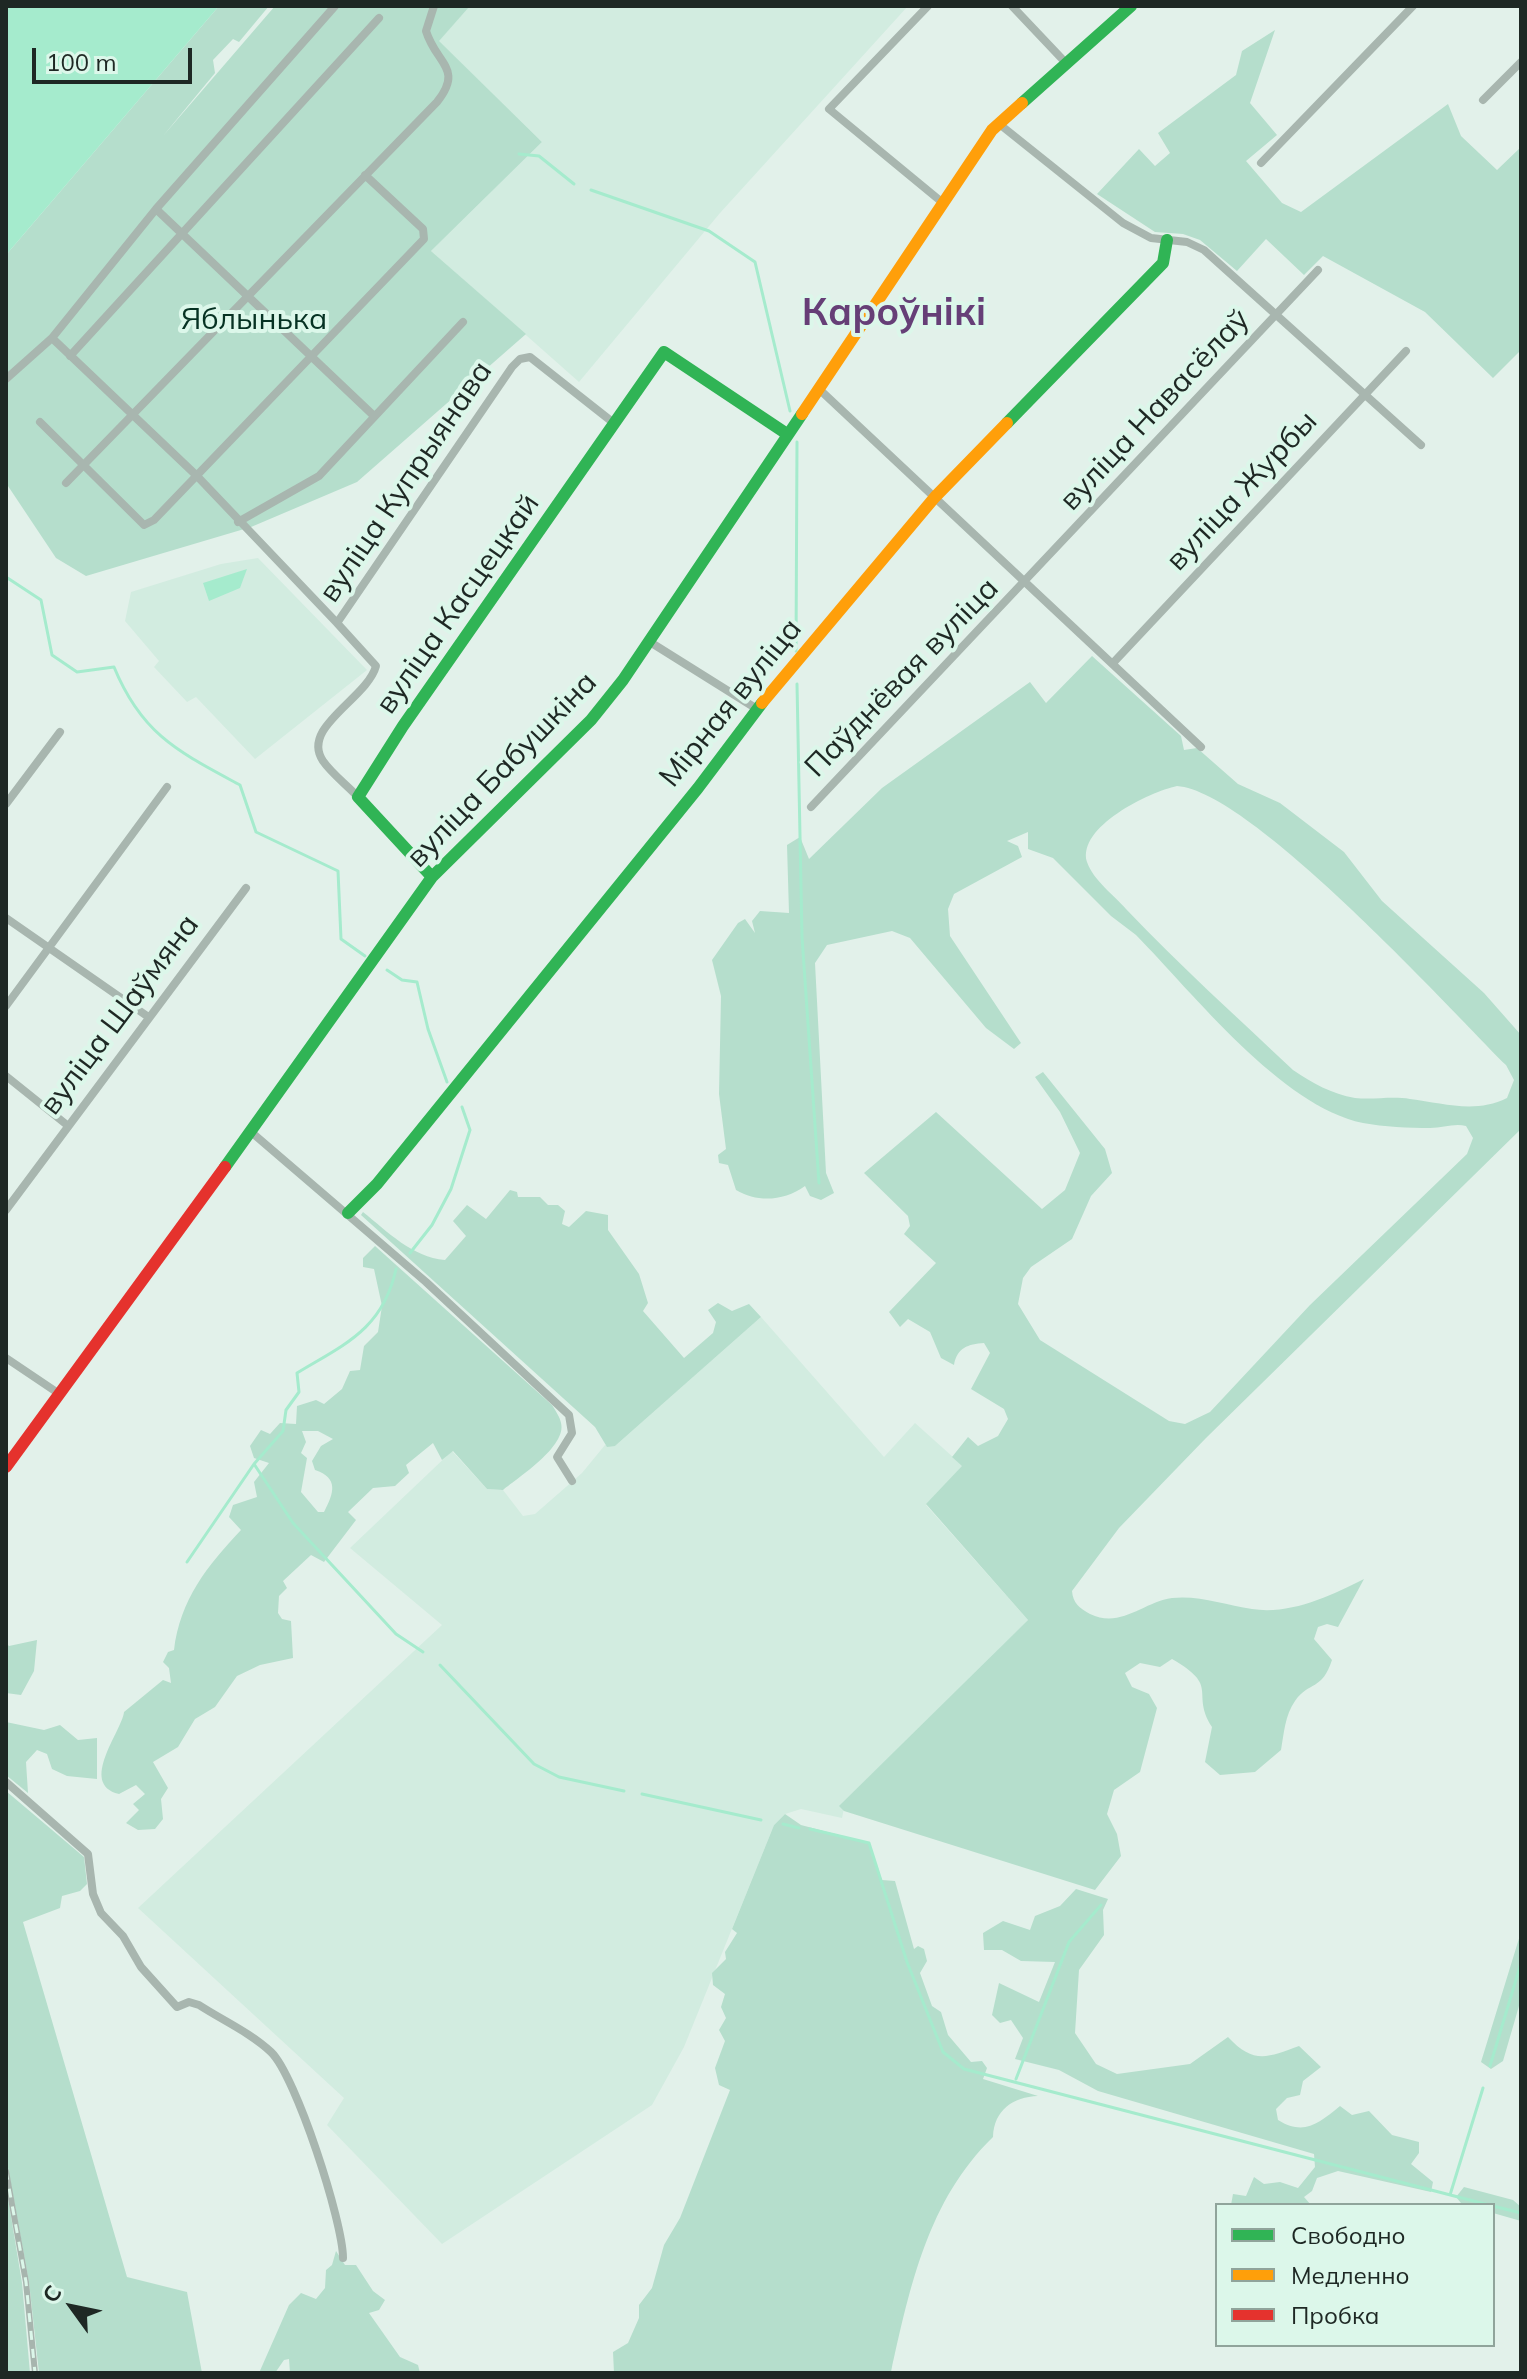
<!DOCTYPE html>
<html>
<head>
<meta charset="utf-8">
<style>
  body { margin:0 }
  #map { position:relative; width:1527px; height:2379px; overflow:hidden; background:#e2f1ea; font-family:Mulish,sans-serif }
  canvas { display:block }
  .frame { position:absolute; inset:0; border:8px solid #1e2824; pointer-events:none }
  .legend { position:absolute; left:1215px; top:2203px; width:280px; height:144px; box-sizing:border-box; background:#dcf7ea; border:2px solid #90a49b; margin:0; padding:10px 14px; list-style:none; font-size:24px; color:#1e2824 }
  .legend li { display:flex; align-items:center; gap:16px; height:40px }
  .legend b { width:40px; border:2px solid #90a49b }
  .north { position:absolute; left:32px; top:2267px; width:80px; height:80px; -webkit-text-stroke:6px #dcf7ea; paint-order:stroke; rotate:303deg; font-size:22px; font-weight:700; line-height:32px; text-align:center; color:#1e2824 }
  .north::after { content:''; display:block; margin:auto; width:28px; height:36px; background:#1e2824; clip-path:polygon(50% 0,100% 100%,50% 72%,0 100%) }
  .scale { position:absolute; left:32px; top:48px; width:160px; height:36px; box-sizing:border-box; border:4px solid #1e2824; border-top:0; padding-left:10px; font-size:24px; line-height:28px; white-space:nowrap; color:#1e2824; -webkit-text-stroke:6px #dcf7ea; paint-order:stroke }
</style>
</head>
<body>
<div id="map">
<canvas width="1527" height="2379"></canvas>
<div class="frame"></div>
<ul class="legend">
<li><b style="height:10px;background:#30b455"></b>Свободно</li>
<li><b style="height:10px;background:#ff9f0a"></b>Медленно</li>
<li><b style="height:10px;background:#e5322d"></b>Пробка</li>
</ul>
<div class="north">С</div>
<div class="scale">100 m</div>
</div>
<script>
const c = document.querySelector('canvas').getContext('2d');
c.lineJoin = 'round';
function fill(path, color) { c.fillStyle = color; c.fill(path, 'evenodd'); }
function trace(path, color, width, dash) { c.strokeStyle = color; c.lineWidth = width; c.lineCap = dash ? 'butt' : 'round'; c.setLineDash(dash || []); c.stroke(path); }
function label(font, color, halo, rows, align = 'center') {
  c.font = font + ' Mulish,sans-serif'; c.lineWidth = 8; c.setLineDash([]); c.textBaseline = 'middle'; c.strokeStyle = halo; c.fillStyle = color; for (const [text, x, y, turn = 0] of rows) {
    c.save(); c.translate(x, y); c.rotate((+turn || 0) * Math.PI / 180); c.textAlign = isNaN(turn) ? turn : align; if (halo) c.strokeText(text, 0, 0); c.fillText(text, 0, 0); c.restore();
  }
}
fill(new Path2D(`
  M 470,6 L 908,6 L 720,213 L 579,382 L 431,251 L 542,142 L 438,41 Z
  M 258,558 L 367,670 L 255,759 L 196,697 L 187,702 L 154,667 L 159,661 L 125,621 L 131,592 L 221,564 Z
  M 761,1317 L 884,1457 L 915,1423 L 963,1466 L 926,1505 L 1028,1620 L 840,1806 L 844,1808 L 842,1818 L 801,1809 L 785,1814 L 774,1825 L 684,2047 L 652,2105 L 442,2244 L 327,2125 L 344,2098 L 138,1908 L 442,1625 L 350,1548 L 452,1451 L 487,1489 L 503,1490 L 523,1516 L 535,1514 L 582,1473 L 605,1445 L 615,1446 Z`), '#d2ece0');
fill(new Path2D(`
  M 219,6 L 269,6 L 239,42 L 233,39 L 213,60 L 215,73 L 163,136 L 275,6 L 470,6 L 439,41 L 542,142 L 431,251 L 526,334 L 357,482 L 251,527 L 86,576 L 56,558 L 6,483 L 6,255 Z
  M 1275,30 L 1250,103 L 1277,135 L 1246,161 L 1282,203 L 1301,212 L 1448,104 L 1461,136 L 1497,170 L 1521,147 L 1521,350 L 1493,378 L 1425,312 L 1323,256 L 1304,275 L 1266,239 L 1237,271 L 1200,240 L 1183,234 L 1155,232 L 1097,194 L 1139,149 L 1155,166 L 1170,153 L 1158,133 L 1236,75 L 1242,51 Z
  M 1092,656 L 1181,736 L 1184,750 L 1197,748 L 1238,784 L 1280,803 L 1344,852 L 1382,901 L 1484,993 L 1521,1035 L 1521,1129 L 1206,1438 L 1119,1528 L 1072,1591 C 1073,1603 1079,1608 1090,1614 C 1121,1629 1143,1602 1172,1598 C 1199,1595 1225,1605 1252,1609 C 1290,1615 1331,1596 1364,1579 L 1338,1627 L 1327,1624 L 1318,1627 L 1314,1639 L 1332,1660 C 1322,1691 1309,1681 1295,1701 C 1285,1715 1284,1733 1281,1750 L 1255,1772 L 1220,1775 L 1205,1762 L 1212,1727 C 1190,1692 1221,1687 1172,1659 L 1160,1667 L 1140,1663 L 1125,1673 L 1132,1687 L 1149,1694 L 1157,1708 L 1140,1772 L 1114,1790 L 1107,1814 L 1117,1834 L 1121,1856 L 1095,1890 L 844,1811 L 839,1806 L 1028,1620 L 926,1504 L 962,1466 L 952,1457 L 968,1437 L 978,1446 L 998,1436 L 1008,1419 L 1004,1409 L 971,1389 L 990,1353 L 984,1343 C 968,1344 957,1348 954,1365 L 941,1358 L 930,1332 L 908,1319 L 900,1327 L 889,1312 L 936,1263 L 904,1234 L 910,1226 L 908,1216 L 864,1173 L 936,1112 L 1042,1209 L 1065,1190 L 1080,1153 L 1060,1112 L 1035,1077 L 1043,1072 L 1105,1149 L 1112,1173 L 1091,1196 L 1072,1239 L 1031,1267 L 1023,1278 L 1018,1304 L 1040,1340 L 1169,1421 L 1185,1424 L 1210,1412 L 1310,1305 L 1467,1154 L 1473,1138 L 1466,1126 C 1454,1123 1443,1128 1430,1128 C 1409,1128 1384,1127 1363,1123 C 1281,1106 1194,994 1136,935 L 1111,916 L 1053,858 L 1028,849 L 1028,832 L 1007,841 L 1018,846 L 1022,857 L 954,894 L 948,909 L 950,936 L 1021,1043 L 1014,1049 L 986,1028 L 910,938 L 892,931 L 827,945 L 815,963 L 826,1173 L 834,1193 L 821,1200 L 810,1196 L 805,1186 C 784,1201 758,1203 736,1190 L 728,1165 L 719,1163 L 718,1155 L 726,1149 L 719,1094 L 721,996 L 712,960 L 738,923 L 745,919 L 755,933 L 752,921 L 760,911 L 789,913 L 787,845 L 800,837 L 809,859 L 882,788 L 1030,682 L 1046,703 ZM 1177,786 C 1251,791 1447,1006 1506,1065 L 1514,1080 L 1507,1098 C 1475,1114 1443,1103 1410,1099 C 1392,1096 1373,1100 1355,1098 C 1332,1094 1312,1083 1293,1070 C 1237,1017 1179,965 1126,909 C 1114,895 1093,880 1087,862 C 1077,827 1149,792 1177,786 Z
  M 510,1190 L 517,1192 L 518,1197 L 540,1197 L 548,1205 L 558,1205 L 565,1211 L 562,1224 L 569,1227 L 586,1211 L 608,1215 L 608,1230 L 639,1274 L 648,1303 L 643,1311 L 684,1358 L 713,1333 L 716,1322 L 708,1310 L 718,1303 L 732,1311 L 749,1304 L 761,1317 L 615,1446 L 607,1447 L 595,1427 L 361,1215 L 363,1212 C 388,1232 412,1257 445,1260 L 466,1236 L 453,1221 L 467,1205 L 486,1219 Z
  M 375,1246 L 552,1405 C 555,1410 560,1417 561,1423 C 567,1446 519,1477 503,1490 L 487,1489 L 453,1451 L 442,1460 L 433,1443 L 406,1465 L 409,1473 L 395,1486 L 373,1488 L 348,1512 L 356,1520 L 324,1562 L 311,1555 L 283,1581 L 287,1588 L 279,1596 L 278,1613 L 282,1619 L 291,1621 L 293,1658 L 260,1665 L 237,1676 L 215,1707 L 195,1719 L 178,1747 L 153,1762 L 168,1788 L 161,1799 L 163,1819 L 155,1829 L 138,1830 L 126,1823 L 139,1810 L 133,1804 L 145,1794 L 136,1785 L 119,1794 C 78,1784 122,1731 124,1712 L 163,1680 L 171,1683 L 169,1668 L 163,1662 L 168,1652 L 174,1650 C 180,1600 207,1566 241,1530 L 229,1517 L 233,1505 L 257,1497 L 254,1482 L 269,1463 L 254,1458 L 250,1446 L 261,1430 L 270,1434 L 280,1423 L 296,1424 L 297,1406 L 316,1400 L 324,1404 L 342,1389 L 350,1371 L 360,1370 L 364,1346 L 378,1332 L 382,1306 L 374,1269 L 363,1267 L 363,1258 ZM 302,1431 L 318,1431 L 333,1439 L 321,1446 L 312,1461 L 315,1470 C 339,1478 334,1493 324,1512 L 318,1512 L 301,1492 L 307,1458 L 301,1453 L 306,1442 Z
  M 37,1640 L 34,1671 L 21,1695 L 6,1693 L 6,1643 L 9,1646 Z
  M 6,1722 L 44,1730 L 60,1725 L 78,1740 L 97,1738 L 97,1779 L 67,1776 L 52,1769 L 47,1754 L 37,1750 L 26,1762 L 28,1793 L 6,1775 Z
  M 6,1791 L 84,1857 L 87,1884 L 80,1891 L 62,1896 L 60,1908 L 23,1922 L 127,2277 L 187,2292 L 202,2373 L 39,2373 L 29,2282 L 6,2157 Z
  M 785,1814 L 801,1825 L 869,1843 L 882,1880 L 895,1881 L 914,1949 L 918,1946 L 924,1949 L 927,1961 L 920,1973 L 932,2006 L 941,2012 L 948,2035 L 971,2062 L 982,2061 L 987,2068 L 983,2079 L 1038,2096 C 1013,2097 994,2110 993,2137 C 928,2200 910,2286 891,2372 L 614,2373 L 613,2352 L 628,2343 L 639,2318 L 639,2305 L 652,2288 L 664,2245 L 680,2218 L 730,2090 L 719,2085 L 715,2068 L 725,2041 L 719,2030 L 726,2018 L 721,2007 L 725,1994 L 713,1985 L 712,1973 L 726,1959 L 725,1952 L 737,1933 L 732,1929 L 774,1825 Z
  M 1076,1889 L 1108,1899 L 1103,1910 L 1104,1935 L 1079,1970 L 1075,2033 L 1096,2064 L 1117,2074 L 1190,2064 L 1228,2037 C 1253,2064 1267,2058 1299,2046 L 1321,2067 L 1303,2081 L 1300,2095 L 1287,2098 L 1276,2109 L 1278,2120 C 1304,2136 1318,2124 1340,2106 L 1352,2115 L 1369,2111 L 1392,2135 L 1419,2142 L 1419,2153 L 1411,2164 L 1433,2182 L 1431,2192 L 1338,2171 L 1317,2178 L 1312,2191 L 1304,2197 L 1311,2205 L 1231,2205 L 1233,2194 L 1246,2196 L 1254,2177 L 1264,2184 L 1280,2182 L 1298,2188 L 1315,2167 L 1314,2154 L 1098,2091 L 1059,2070 L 1015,2059 L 1023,2038 L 1011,2020 L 1000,2023 L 992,2015 L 999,1983 L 1039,2002 L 1055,1962 L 1021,1961 L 1002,1950 L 984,1950 L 983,1933 L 1003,1921 L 1030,1930 L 1035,1916 L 1060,1906 Z
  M 1521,1932 L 1521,1999 L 1503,2061 L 1491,2069 L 1481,2062 Z
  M 6,2186 L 22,2283 L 30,2373 L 6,2373 Z
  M 1464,2187 L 1513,2200 L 1521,2207 L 1521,2221 L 1493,2213 L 1493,2205 L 1461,2203 L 1456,2197 Z
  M 336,2251 L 345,2265 L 356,2265 L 373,2291 L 385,2300 L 379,2310 L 369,2313 L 400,2357 L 418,2365 L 420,2373 L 290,2373 L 289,2359 L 284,2360 L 275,2373 L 259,2373 L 289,2305 L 301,2293 L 316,2299 L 325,2288 L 326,2270 L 332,2265 Z`), '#b5decc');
fill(new Path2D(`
  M 6,6 L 219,6 L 6,255 Z
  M 247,569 L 240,588 L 209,601 L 203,583 Z`), '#a5ebcd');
trace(new Path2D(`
  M 519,154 L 539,156 L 574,184
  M 591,190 L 709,231 L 755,262 L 790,411
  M 6,577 L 41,600 L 52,655 L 77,672 L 114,667 C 142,735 179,752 240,785 L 256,832 L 338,871 L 341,939 L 365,956
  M 796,651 L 797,442
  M 797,684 L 802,937 L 819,1183
  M 387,970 L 402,980 L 417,982 L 428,1029 L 447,1082
  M 410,1253 L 432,1225 L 451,1189 L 470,1130 L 462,1107
  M 254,1464 L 293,1523 L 396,1634 L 423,1652
  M 187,1562 L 254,1464 L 283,1431 L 286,1410 L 299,1392 L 297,1373 C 345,1344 383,1329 396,1269
  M 440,1665 L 534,1764 L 559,1777 L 624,1791
  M 642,1794 L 761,1820
  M 783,1824 L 799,1828
  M 810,1829 L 869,1843 L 907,1962 L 943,2052 L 964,2069 L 1489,2205
  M 1490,2066 L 1521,1963
  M 1016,2079 L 1069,1942 L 1101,1905
  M 1450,2195 L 1483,2088
  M 1493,2206 L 1521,2213`), '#a5ebcd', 3);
trace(new Path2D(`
  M 928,6 L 829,109 L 943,203
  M 1012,6 L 1065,62
  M 1483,100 L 1521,62
  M 998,123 L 1123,223 L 1151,238 L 1187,242 L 1204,250 L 1421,445
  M 1261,163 L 1413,6
  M 156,209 L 373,415
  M 52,338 L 197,476 L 337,623
  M 70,356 L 379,18
  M 6,379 L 52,338 L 156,209 L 335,6
  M 819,389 L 1201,747
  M 40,422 L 140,521 L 144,525 L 154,520 L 424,239 L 423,229 L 365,175
  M 66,483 L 437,102 C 464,68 436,64 426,31 L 434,6
  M 238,522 L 319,476 L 463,322
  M 650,642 L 757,709
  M 1113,663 L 1406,351
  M 358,797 C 347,785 332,774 323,761 C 300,727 367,699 376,666 L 337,623 L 512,367 L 520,359 L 530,357 L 615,424
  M 6,804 L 60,732
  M 811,807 L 1318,270
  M 6,918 L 147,1016
  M 6,1006 L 167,787
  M 6,1076 L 67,1125
  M 250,1131 L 426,1282 L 569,1415 L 572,1433 L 557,1457 L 572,1481
  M 6,1210 L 246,888
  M 6,1358 L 58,1393
  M 6,1782 L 88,1854 L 93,1894 L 101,1913 L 123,1936 L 141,1967 L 177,2007 L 189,2002 L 199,2005 C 222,2020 251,2033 271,2052 C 296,2076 343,2222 343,2258`), '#a8b6af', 8);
trace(new Path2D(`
  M 1022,103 L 1131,6
  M 1007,423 L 1163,263 L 1167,240
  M 432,877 L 358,797 L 403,726 L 664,352 L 787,434
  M 225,1167 L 432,877 L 591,720 L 623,680 L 802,414
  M 348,1213 L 377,1184 L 698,788 L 762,703`), '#30b455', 12);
trace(new Path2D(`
  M 802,414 L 992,130 L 1022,103
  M 762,703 L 935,497 L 1007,423`), '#ff9f0a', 12);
trace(new Path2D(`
  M 6,1467 L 225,1167`), '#e5322d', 12);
const rail = new Path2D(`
  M 6,2171 L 26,2282 L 35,2373`);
trace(rail, '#a7b5ae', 6);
trace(rail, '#dcf7ea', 3, [9]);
label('30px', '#063223', '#dcf7ea', [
  ["Яблынька",254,320]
]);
label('30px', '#1e2824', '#dcf7ea', [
  ["вуліца Навасёлаў",1155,410,-47],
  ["вуліца Купрыянава",406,482,-56],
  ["вуліца Журбы",1242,491,-47],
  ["вуліца Касцецкай",458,604,-55],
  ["Паўднёвая вуліца",902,678,-46],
  ["Мірная вуліца",731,703,-51],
  ["вуліца Бабушкіна",502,770,-46],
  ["вуліца Шаўмяна",120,1015,-53]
]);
label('bold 38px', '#663f77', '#dcf7ea', [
  ["Кароўнікі",894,314]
]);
</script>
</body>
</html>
